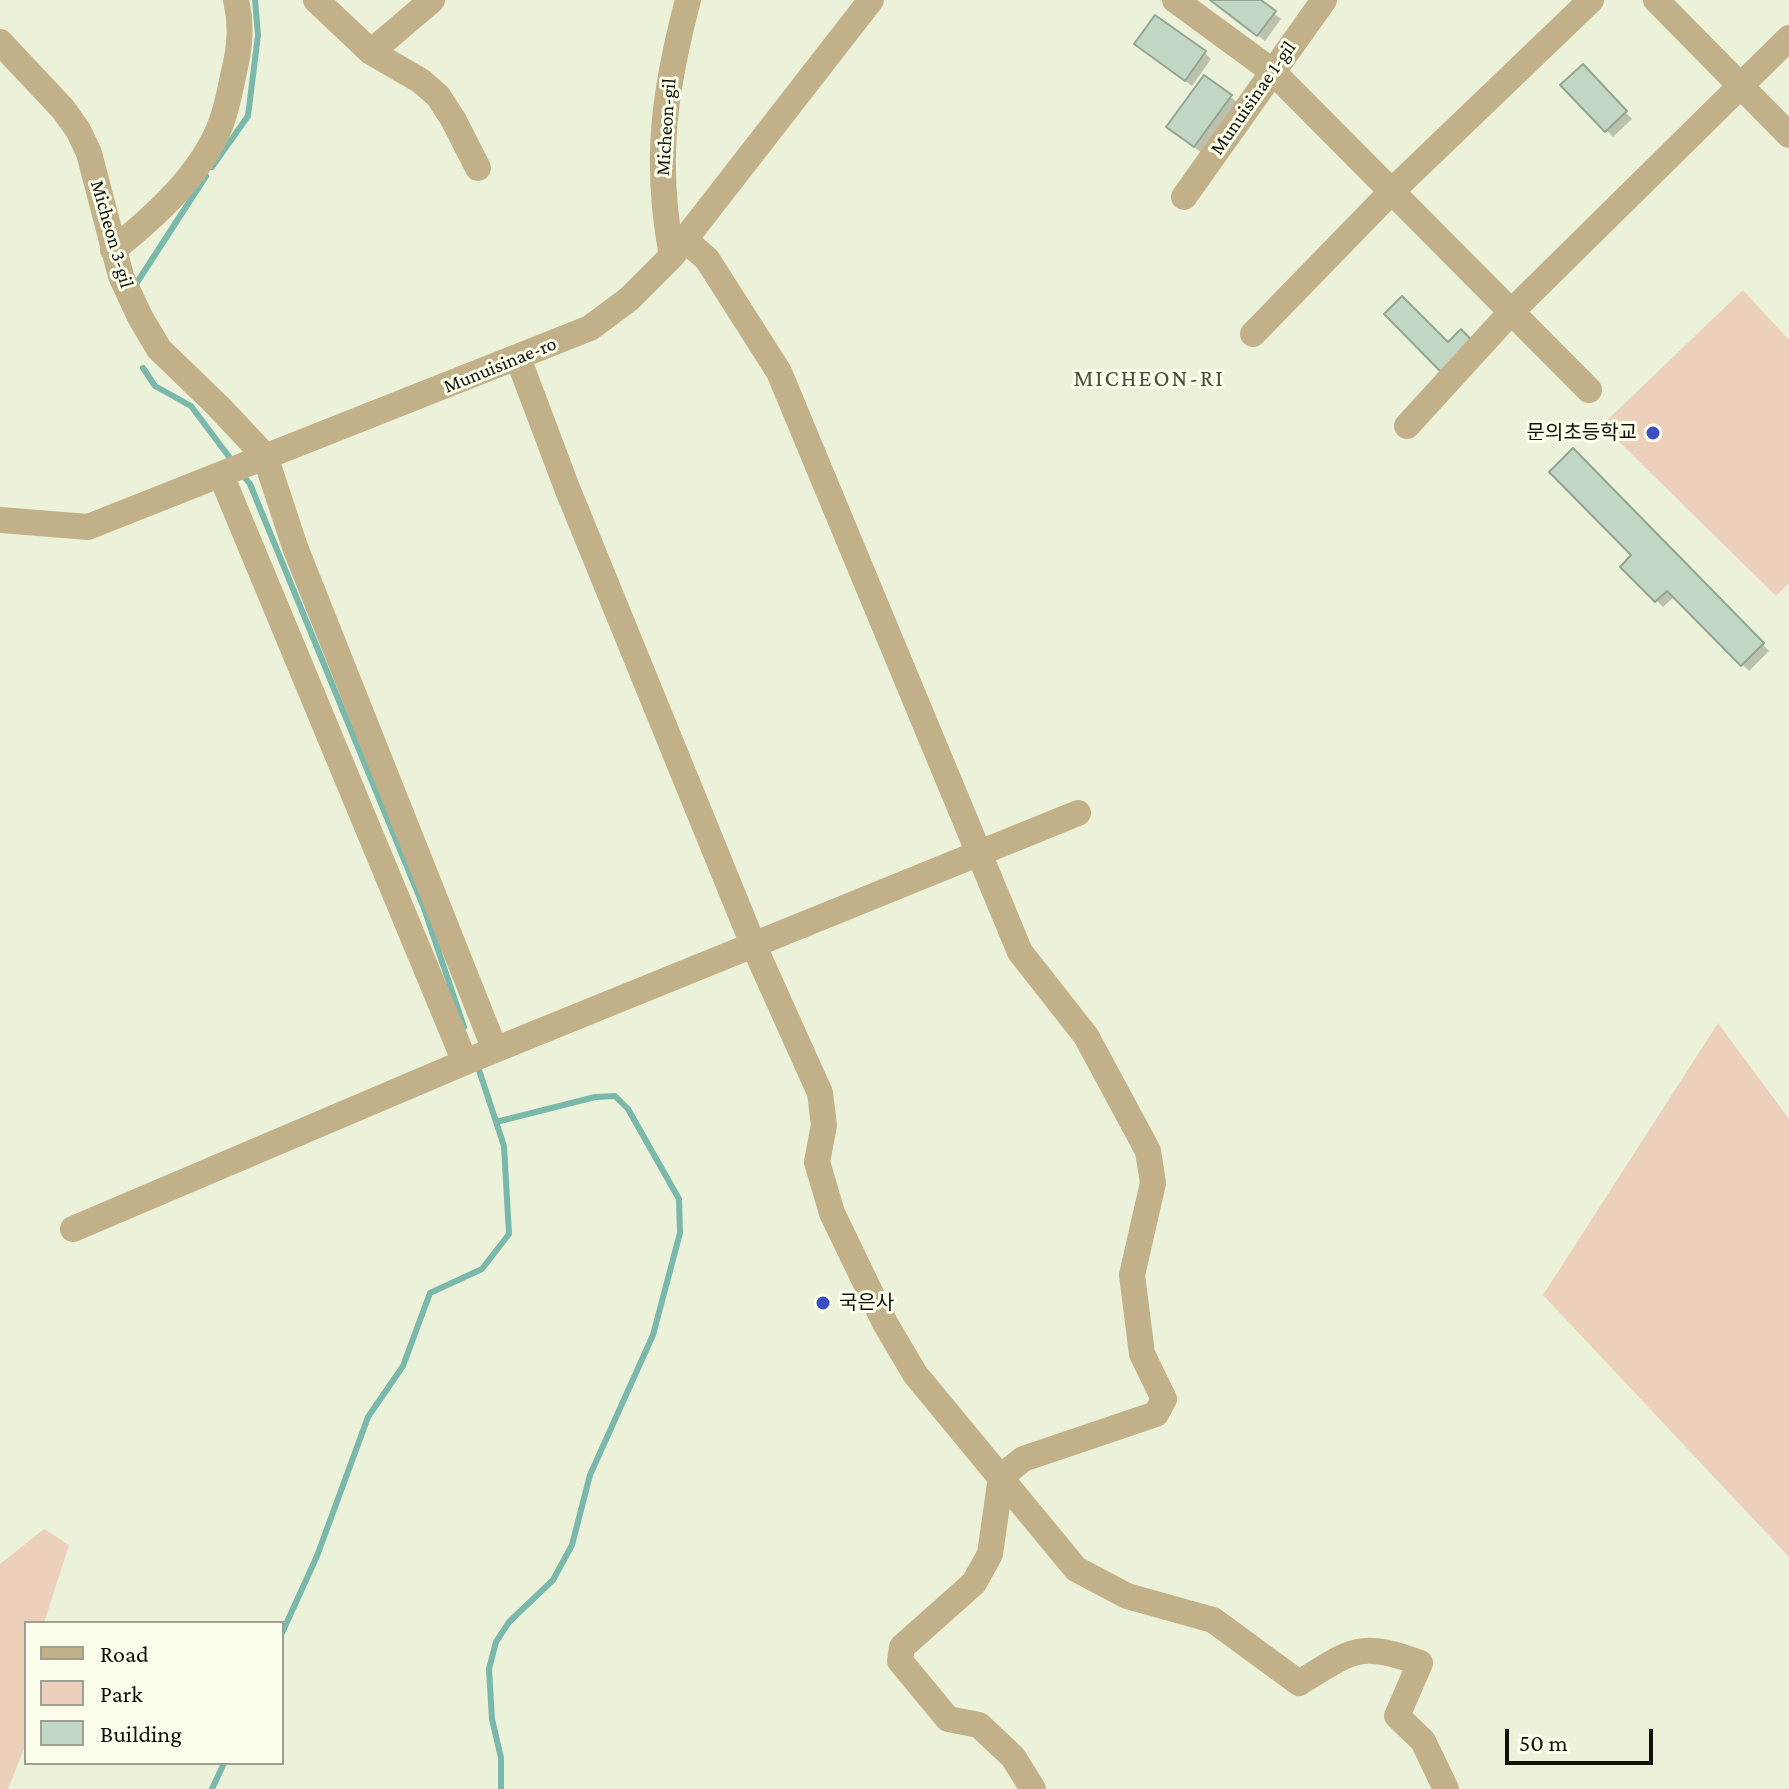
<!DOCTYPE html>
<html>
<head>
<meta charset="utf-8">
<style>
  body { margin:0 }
  #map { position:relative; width:1789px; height:1789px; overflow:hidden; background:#ecf2da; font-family:"Crimson Pro",serif }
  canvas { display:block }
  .legend { position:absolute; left:24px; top:1621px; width:260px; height:144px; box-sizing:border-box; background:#fafeeb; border:2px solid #9c9f91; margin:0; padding:10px 14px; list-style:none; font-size:24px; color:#0f1109 }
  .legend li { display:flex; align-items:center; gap:16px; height:40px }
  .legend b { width:40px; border:2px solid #9c9f91 }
  .scale { position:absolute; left:1505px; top:1729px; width:148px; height:36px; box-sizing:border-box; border:4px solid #0f1109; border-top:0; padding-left:10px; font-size:24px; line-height:28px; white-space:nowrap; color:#0f1109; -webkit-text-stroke:6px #fafeeb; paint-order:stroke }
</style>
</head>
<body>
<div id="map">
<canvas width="1789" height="1789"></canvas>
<ul class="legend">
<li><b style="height:10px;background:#c2b088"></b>Road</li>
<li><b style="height:22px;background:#ecd0bc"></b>Park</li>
<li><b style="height:22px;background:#c2d6c4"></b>Building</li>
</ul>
<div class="scale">50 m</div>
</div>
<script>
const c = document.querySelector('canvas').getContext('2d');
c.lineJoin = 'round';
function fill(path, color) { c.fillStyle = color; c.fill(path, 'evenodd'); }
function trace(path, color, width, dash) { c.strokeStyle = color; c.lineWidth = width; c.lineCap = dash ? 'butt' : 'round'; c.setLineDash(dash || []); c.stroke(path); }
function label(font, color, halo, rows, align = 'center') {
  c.font = font + ' "Crimson Pro","Noto Sans KR",serif'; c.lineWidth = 6; c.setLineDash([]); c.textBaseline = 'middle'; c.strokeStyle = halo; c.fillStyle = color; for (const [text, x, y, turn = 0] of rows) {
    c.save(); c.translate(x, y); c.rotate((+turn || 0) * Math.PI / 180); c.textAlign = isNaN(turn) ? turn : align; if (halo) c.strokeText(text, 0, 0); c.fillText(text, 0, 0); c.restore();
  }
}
fill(new Path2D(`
  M 1743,290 L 1789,340 L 1789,583 L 1776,596 L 1602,425 Z
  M 1718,1023 L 1789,1119 L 1789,1557 L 1543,1295 Z
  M 44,1529 L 69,1545 L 44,1623 L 26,1623 L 26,1744 L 8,1789 L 0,1789 L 0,1564 Z`), '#ecd0bc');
fill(new Path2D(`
  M 1210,0 L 1257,0 L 1281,19 L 1265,41 Z
  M 1144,50 L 1205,53 L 1211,59 L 1192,86 Z
  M 1583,67 L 1632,119 L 1613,137 L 1563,85 Z
  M 1205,77 L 1238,103 L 1202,153 L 1175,133 Z
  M 1573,451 L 1769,651 L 1749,671 L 1675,596 L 1663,607 L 1623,567 L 1634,556 Z`), '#0003');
trace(new Path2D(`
  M 212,167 L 248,116 L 258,35 L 255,0
  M 136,284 L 206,176
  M 143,368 L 155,386 L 191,406 L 233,462
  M 242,474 L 250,484 L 424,908 L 464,1027
  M 496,1122 L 595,1097 L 615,1096 L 628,1109 L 679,1199 L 680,1233 L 653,1335 L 590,1475 L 572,1545 L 553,1580 L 509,1622 L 496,1642 L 489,1669 L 492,1719 L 501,1758 L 501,1789
  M 282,1633 L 317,1556 L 368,1417 L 403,1366 L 430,1293 L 482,1269 L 509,1234 L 504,1146 L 477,1064
  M 212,1789 L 224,1763`), '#79b8aa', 6);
const building = new Path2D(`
  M 1210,0 L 1261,0 L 1276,11 L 1257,36 Z
  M 1155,15 L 1206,51 L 1185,81 L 1134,44 Z
  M 1583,64 L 1627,111 L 1605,132 L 1560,85 Z
  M 1204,75 L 1232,95 L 1194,147 L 1166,127 Z
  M 1402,296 L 1448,342 L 1461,329 L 1479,348 L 1448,379 L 1384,314 Z
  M 1573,448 L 1764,643 L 1741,666 L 1667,591 L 1655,602 L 1620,567 L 1631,555 L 1549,472 Z`);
fill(building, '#c2d6c4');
trace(building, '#92a493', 2);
trace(new Path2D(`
  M 316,0 L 371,52 L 421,81 L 438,96 L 453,119 L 478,168
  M 1175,0 L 1272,71 L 1589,390
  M 1656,0 L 1789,135
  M 0,42 L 63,109 L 78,130 L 89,153 L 121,276 L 140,317 L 159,349 L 218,406 L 265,456 L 295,547 L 495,1050
  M 371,52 L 432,0
  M 1184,197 L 1324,0
  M 684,239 L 707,259 L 779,372 L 1020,952 L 1086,1036 L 1148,1151 L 1153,1183 L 1132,1275 L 1142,1354 L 1164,1399 L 1156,1414 L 1023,1459 L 1001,1477 L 990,1554 L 974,1583 L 902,1647 L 900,1661 L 948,1719 L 979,1725 L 1013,1757 L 1033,1789
  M 113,250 C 154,217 200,176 220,126 C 227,109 230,90 234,72 C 240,47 242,25 236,0
  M 672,256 C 654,162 664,91 688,0
  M 1253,334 L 1393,190 L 1591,0
  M 518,358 L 567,488 L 753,944 L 820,1093 L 824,1125 L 817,1162 L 832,1213 L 885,1323 L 915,1374 L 1076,1569 L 1127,1596 L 1213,1620 L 1299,1683 C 1352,1651 1358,1640 1420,1663 L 1397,1716 L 1423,1741 L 1446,1789
  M 1407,426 L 1512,311 L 1789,38
  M 221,475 L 465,1062
  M 0,520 L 88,527 L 590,328 L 629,299 L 672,256 L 871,0
  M 73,1229 L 470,1060 L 1078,813`), '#c2b088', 26);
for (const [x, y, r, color] of [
  [1653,433,8,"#3b4fc2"],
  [823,1303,8,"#3b4fc2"]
]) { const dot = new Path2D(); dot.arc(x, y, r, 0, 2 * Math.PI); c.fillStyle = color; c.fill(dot); trace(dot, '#fafeeb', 3); }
label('20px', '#0f1109', '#fafeeb', [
  ["Munuisinae 1-gil",1253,98,-55],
  ["Micheon-gil",666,127,-86],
  ["Micheon 3-gil",112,234,74],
  ["Munuisinae-ro",500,365,-22]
]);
label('20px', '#0f1109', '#fafeeb', [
  ["문의초등학교",1637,433],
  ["국은사",839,1303,"left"]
], 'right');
c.letterSpacing = '2px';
label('24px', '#4a4e3a', '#fafeeb', [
  ["MICHEON-RI",1149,379]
]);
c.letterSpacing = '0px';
</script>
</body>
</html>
